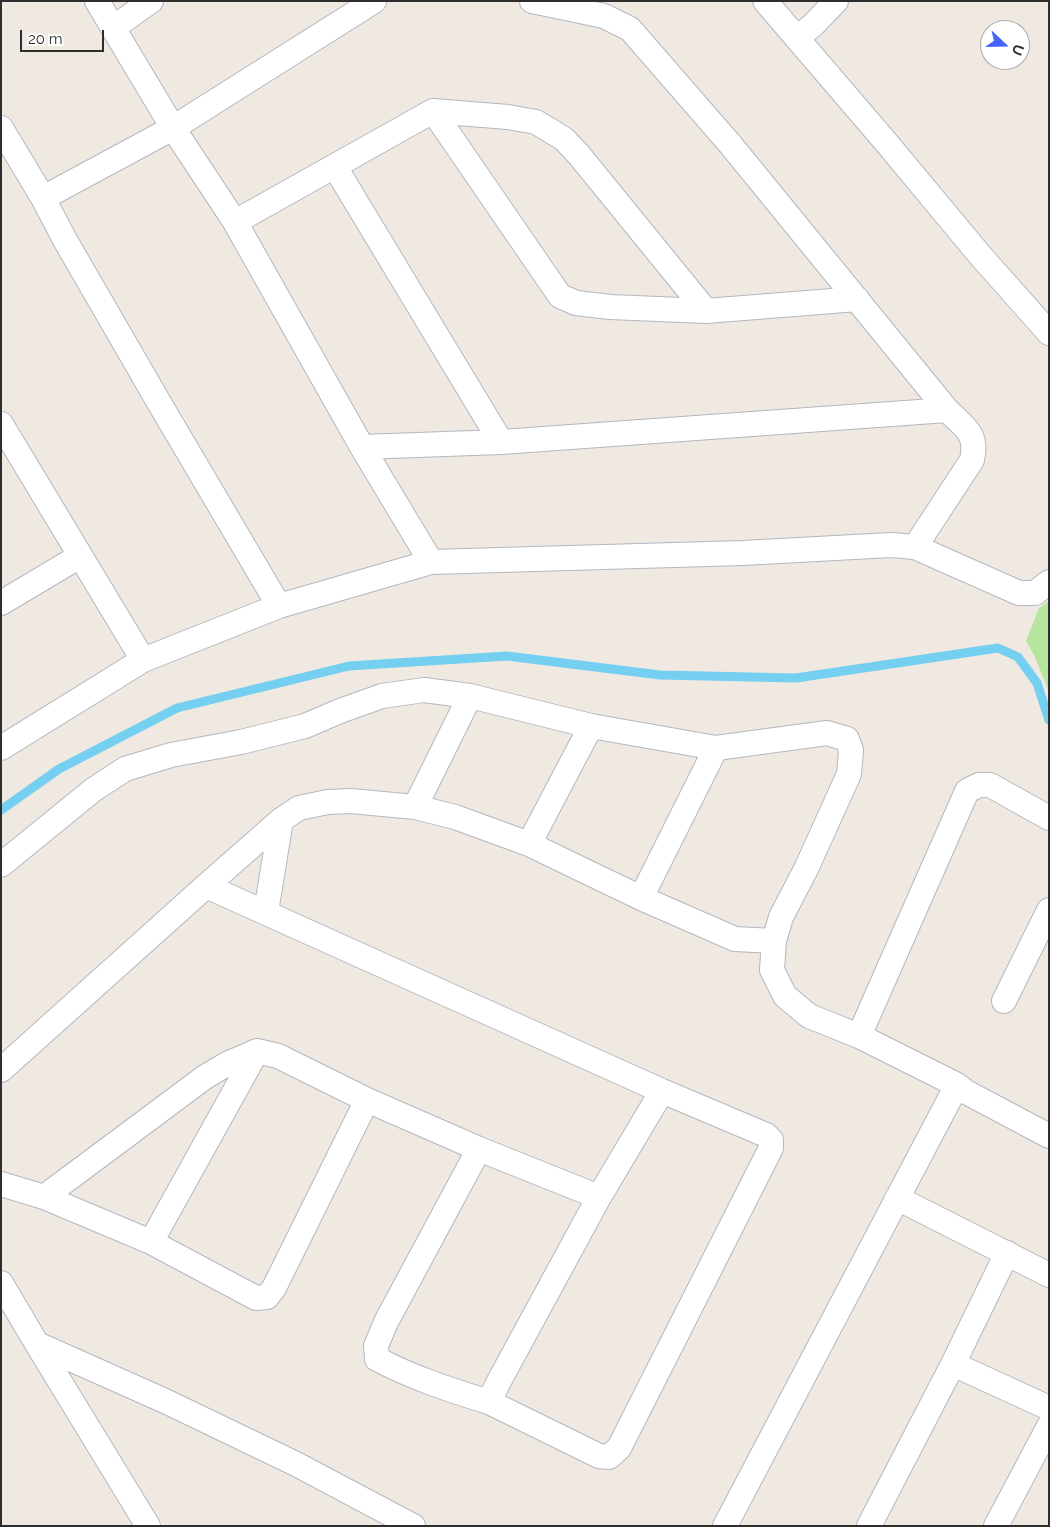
<!DOCTYPE html>
<html>
<head>
<meta charset="utf-8">
<style>
  body { margin:0 }
  #map { position:relative; width:1050px; height:1527px; overflow:hidden; background:#efe9e1; font-family:Raleway,sans-serif }
  canvas { display:block }
  .frame { position:absolute; inset:0; border:2px solid #2e2e2e; pointer-events:none }
  .north { position:absolute; left:980px; top:20px; width:50px; height:50px; box-sizing:border-box; background:#fff; border:1px solid #ababab; border-radius:50%; rotate:111deg; font-size:14px; font-weight:700; line-height:20px; text-align:center; color:#2e2e2e }
  .north::after { content:''; display:block; margin:auto; width:18px; height:22px; background:#4264fb; clip-path:polygon(50% 0,100% 100%,50% 72%,0 100%) }
  .scale { position:absolute; left:20px; top:30px; width:84px; height:22px; box-sizing:border-box; border:2px solid #2e2e2e; border-top:0; padding-left:6px; font-size:15px; line-height:18px; white-space:nowrap; color:#2e2e2e; -webkit-text-stroke:4px #fff; paint-order:stroke }
</style>
</head>
<body>
<div id="map">
<canvas width="1050" height="1527"></canvas>
<div class="frame"></div>
<div class="north">U</div>
<div class="scale">20 m</div>
</div>
<script>
const c = document.querySelector('canvas').getContext('2d');
c.lineJoin = 'round';
function fill(path, color) { c.fillStyle = color; c.fill(path, 'evenodd'); }
function trace(path, color, width, dash) { c.strokeStyle = color; c.lineWidth = width; c.lineCap = dash ? 'butt' : 'round'; c.setLineDash(dash || []); c.stroke(path); }
fill(new Path2D(`
  M 1049,601 L 1049,692 L 1035,657 L 1026,641 L 1039,608 Z`), '#b6e59e');
trace(new Path2D(`
  M 1,810 L 59,769 L 177,708 L 349,666 L 507,656 L 660,675 L 796,678 L 998,648 L 1018,657 L 1037,683 L 1049,720`), '#75cff0', 9);
const street = new Path2D(`
  M 97,1 L 173,128 L 235,222 L 362,447 L 431,562
  M 532,1 L 604,16 L 630,29 L 730,144 L 947,410 C 965,428 978,433 972,460 L 915,547
  M 765,1 L 885,141 L 979,254 L 1049,333
  M 113,28 L 151,1
  M 797,38 L 813,25 L 836,1
  M 433,111 L 560,296 L 576,303 L 610,307 L 706,311 L 857,299
  M 1,128 L 43,198 L 65,240 L 161,406 L 279,606
  M 335,167 L 501,442
  M 43,198 L 173,128 L 374,1
  M 235,222 L 433,111 L 508,117 L 536,122 L 564,139 L 579,155 L 706,311
  M 1,424 L 143,660
  M 362,447 L 501,442 L 947,410
  M 1,603 L 80,556
  M 1,748 L 143,660 L 279,606 L 431,562 L 743,553 L 891,545 L 915,547 L 1019,593 L 1035,593 L 1049,582
  M 415,807 L 470,696
  M 529,844 L 591,726
  M 1,865 L 93,790 L 125,769 L 171,755 L 241,742 L 305,726 L 340,711 L 382,696 L 424,690 L 470,696 L 591,726 L 716,748 L 827,733 L 847,739 L 851,750 L 849,774 L 806,869 L 781,917 L 774,941 L 772,970 L 785,996 L 809,1016 L 859,1036 L 957,1085 L 966,1092 L 1049,1136
  M 206,886 L 662,1091 L 766,1135 L 771,1140 L 771,1148 L 619,1448 L 609,1457 L 599,1456 L 489,1402 L 498,1383 L 599,1197 L 662,1091
  M 641,898 L 716,748
  M 266,912 L 281,820 L 299,808 L 328,802 L 351,801 L 415,807 L 455,817 L 529,844 L 641,898 L 735,939 L 774,941
  M 1004,1001 L 1049,910
  M 859,1036 L 967,791 L 979,785 L 990,785 L 1049,818
  M 1,1070 L 206,886 L 281,820
  M 479,1149 L 386,1322 L 376,1346 L 377,1359 C 413,1378 450,1390 489,1402
  M 1,1184 L 44,1197 L 151,1242 L 256,1298 L 267,1297 L 274,1288 L 367,1100
  M 44,1197 L 205,1077 L 227,1064 L 257,1051 L 278,1056 L 367,1100 L 479,1149 L 599,1197
  M 897,1198 L 1049,1275
  M 151,1242 L 257,1051
  M 1,1283 L 37,1344 L 148,1526
  M 37,1344 L 165,1401 L 296,1464 L 413,1526
  M 953,1364 L 1049,1408
  M 725,1526 L 957,1085
  M 869,1526 L 953,1364 L 1007,1253
  M 996,1526 L 1049,1426`);
trace(street, '#b4b7c1', 26);
trace(street, '#fff', 24);
</script>
</body>
</html>
